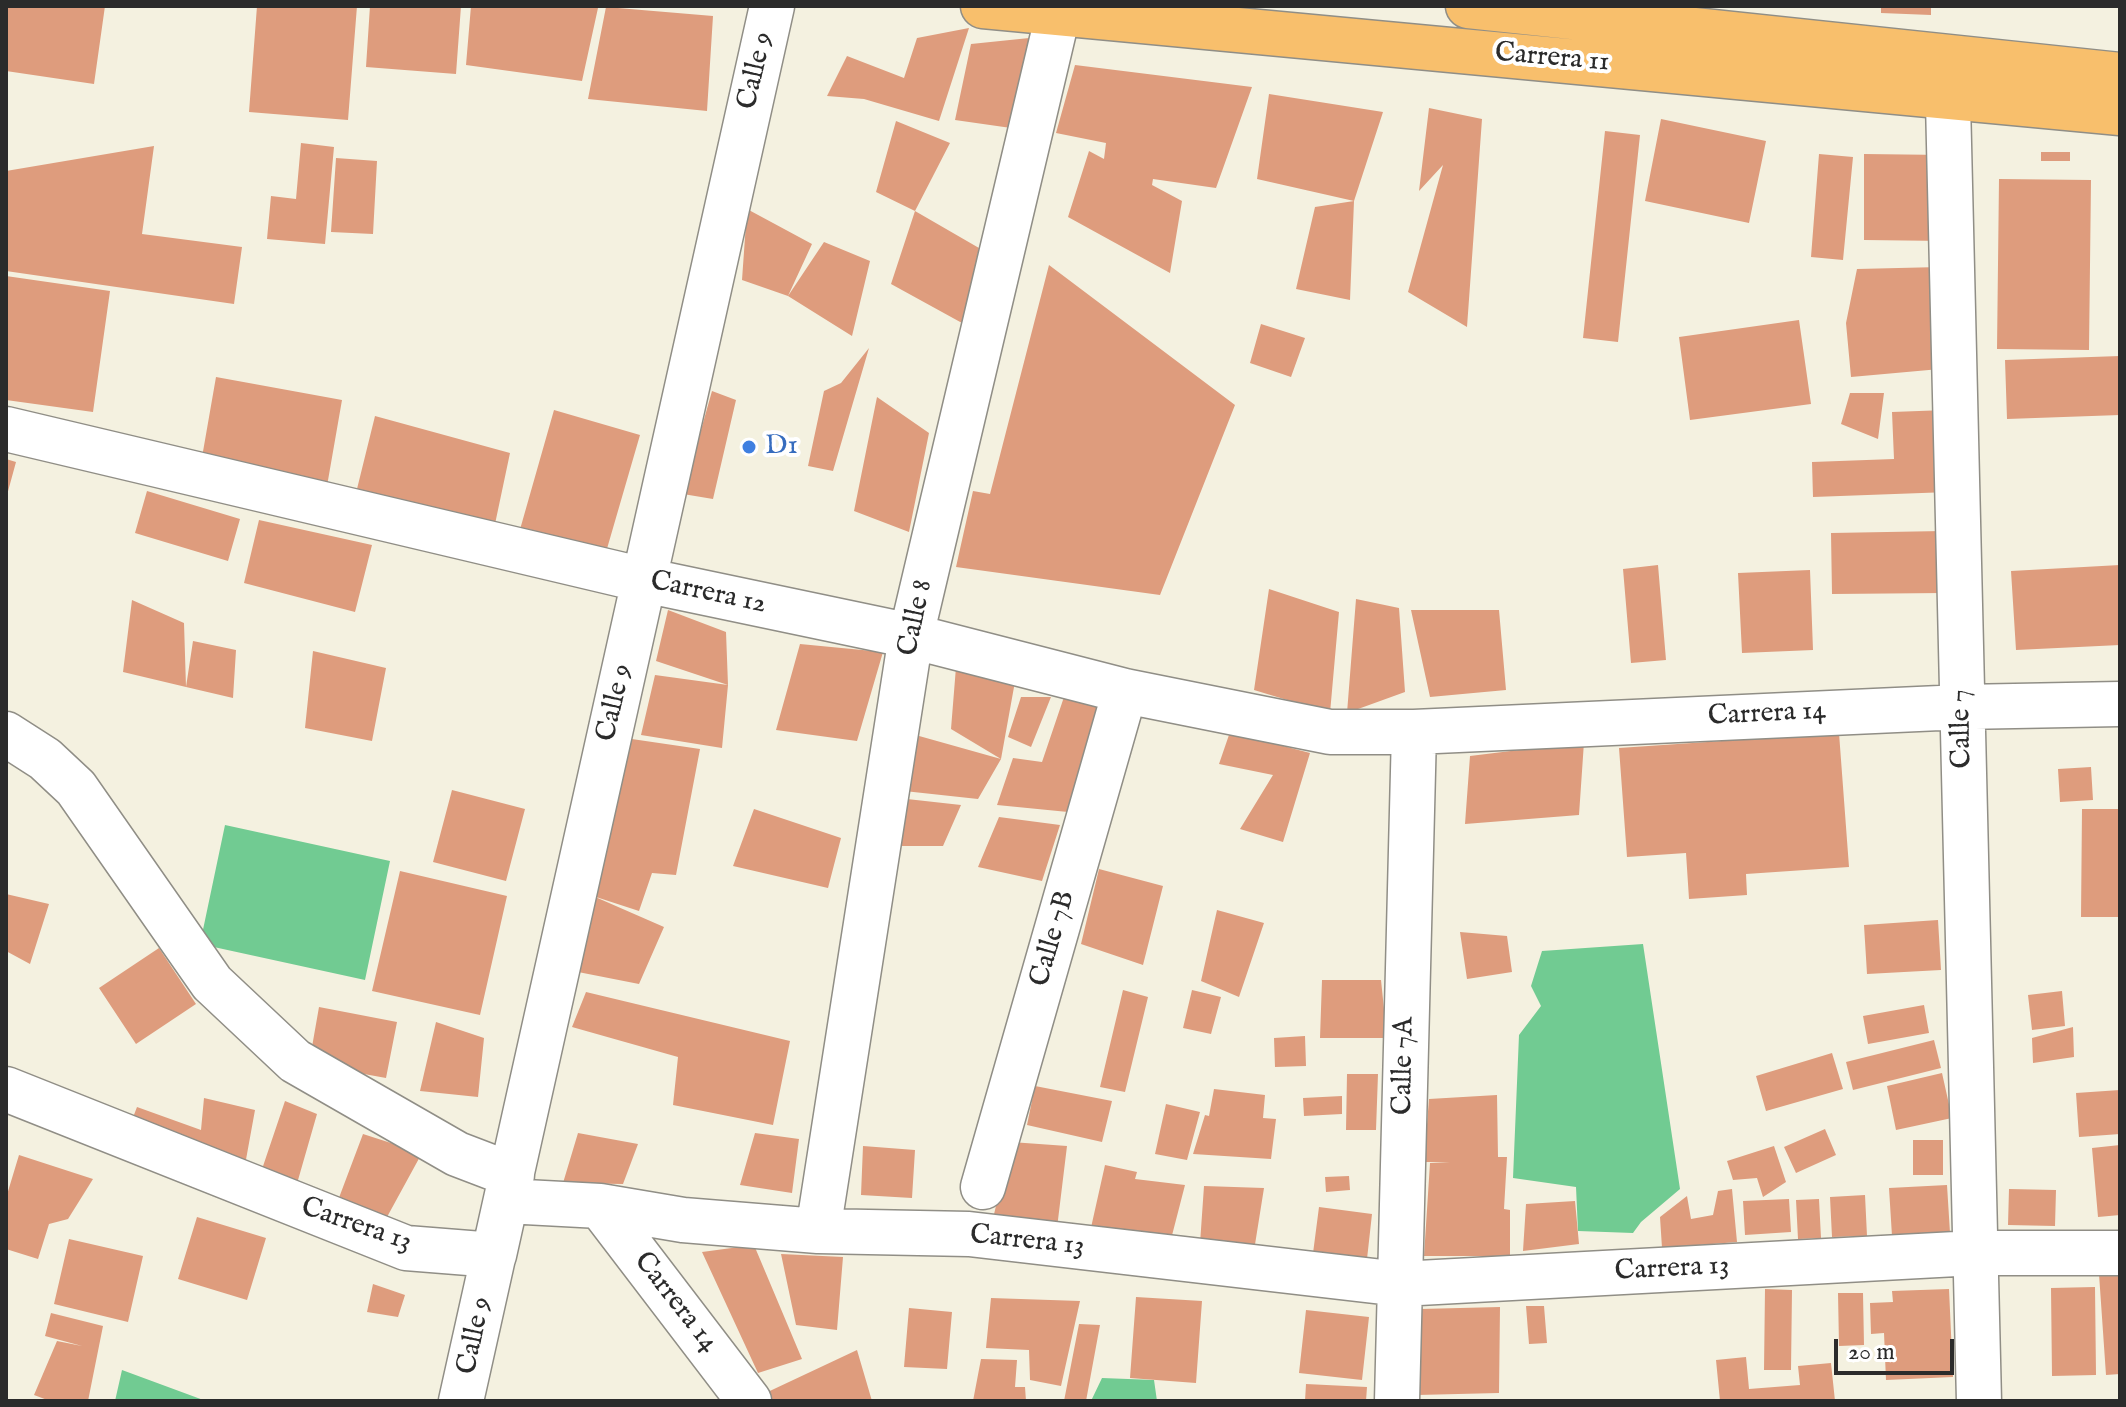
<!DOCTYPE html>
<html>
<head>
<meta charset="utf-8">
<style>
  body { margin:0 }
  #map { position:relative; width:2126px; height:1407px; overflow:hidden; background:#f4f1e0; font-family:"IM FELL English",serif }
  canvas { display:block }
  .frame { position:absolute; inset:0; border:8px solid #2b2b2b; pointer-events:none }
  .scale { position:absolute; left:1834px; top:1339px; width:120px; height:36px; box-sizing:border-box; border:4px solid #2b2b2b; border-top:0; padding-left:10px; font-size:24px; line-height:28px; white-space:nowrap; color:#2b2b2b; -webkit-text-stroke:6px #fff; paint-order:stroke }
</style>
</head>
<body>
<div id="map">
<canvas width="2126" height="1407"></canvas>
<div class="frame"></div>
<div class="scale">20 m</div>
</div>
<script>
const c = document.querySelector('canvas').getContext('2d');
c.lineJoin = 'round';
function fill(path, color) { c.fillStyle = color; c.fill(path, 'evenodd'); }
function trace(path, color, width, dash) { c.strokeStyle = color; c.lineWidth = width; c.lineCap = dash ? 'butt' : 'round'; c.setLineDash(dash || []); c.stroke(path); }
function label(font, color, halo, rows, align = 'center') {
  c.font = font + ' "IM FELL English",serif'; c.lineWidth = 8; c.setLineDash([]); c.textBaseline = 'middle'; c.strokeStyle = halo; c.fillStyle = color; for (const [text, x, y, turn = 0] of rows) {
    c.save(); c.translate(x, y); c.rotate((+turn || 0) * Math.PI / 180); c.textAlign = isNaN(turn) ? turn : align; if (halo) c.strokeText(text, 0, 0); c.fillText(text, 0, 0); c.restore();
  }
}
fill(new Path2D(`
  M 225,825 L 390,861 L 365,980 L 200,944 Z
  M 1643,944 L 1680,1189 L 1641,1222 L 1633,1233 L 1578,1231 L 1576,1187 L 1513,1178 L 1519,1035 L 1541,1006 L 1531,986 L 1542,951 Z
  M 122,1370 L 206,1401 L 115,1401 Z
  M 1102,1378 L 1154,1380 L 1157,1401 L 1091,1401 Z`), '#71cb92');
fill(new Path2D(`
  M 6,6 L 105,6 L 94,84 L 6,71 Z
  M 257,6 L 357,6 L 348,120 L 249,112 Z
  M 370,6 L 461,6 L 456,74 L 366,67 Z
  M 471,6 L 598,8 L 582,81 L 466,65 Z
  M 1881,6 L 1931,6 L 1931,15 L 1881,13 Z
  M 606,7 L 713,16 L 707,111 L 588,99 Z
  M 969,28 L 939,121 L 864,99 L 827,96 L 847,56 L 904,78 L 917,38 Z
  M 1039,37 L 1011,128 L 955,120 L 971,44 Z
  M 1075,65 L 1252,87 L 1216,188 L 1153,179 L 1152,185 L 1182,201 L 1170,273 L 1068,217 L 1089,151 L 1104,159 L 1106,143 L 1056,133 Z
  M 1269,94 L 1383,112 L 1354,201 L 1257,179 Z
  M 1429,108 L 1482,119 L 1467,327 L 1408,292 L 1443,165 L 1419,191 Z
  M 1661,119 L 1766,141 L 1749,223 L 1645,201 Z
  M 896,121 L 950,143 L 915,211 L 876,192 Z
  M 1605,131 L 1640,135 L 1618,342 L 1583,338 Z
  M 301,143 L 334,147 L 325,244 L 267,239 L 271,196 L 296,199 Z
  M 154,146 L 142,234 L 242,247 L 234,304 L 6,271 L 6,171 Z
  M 2041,152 L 2070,152 L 2070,161 L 2041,161 Z
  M 1819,154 L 1853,157 L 1843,260 L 1811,257 Z
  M 1864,154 L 1946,155 L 1946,241 L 1864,240 Z
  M 336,158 L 377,161 L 373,234 L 331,232 Z
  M 1999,179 L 2091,180 L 2089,350 L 1997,349 Z
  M 1354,201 L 1350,300 L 1296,289 L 1315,207 Z
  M 747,209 L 812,244 L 788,296 L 742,280 Z
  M 915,211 L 979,248 L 962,323 L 891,284 Z
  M 824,242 L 870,261 L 852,336 L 788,296 Z
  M 1049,265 L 1235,405 L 1160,595 L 956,567 L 973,491 L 990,494 Z
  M 1940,267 L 1940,369 L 1851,377 L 1846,323 L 1857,269 Z
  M 6,276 L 110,291 L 93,412 L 6,400 Z
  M 1799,320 L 1811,404 L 1690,420 L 1679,337 Z
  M 1261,324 L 1305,338 L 1291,377 L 1250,363 Z
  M 869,348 L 833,471 L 808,466 L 824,391 L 841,383 Z
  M 2120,356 L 2120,415 L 2007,419 L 2005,360 Z
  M 216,377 L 342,400 L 327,486 L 201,463 Z
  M 712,391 L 736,400 L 713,499 L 683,494 Z
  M 1850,393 L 1884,393 L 1878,439 L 1841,424 Z
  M 877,397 L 929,433 L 909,532 L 854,511 Z
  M 554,410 L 640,435 L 604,559 L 519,533 Z
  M 1946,410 L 1949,492 L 1813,497 L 1812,462 L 1894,459 L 1892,412 Z
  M 375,416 L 510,453 L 495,524 L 356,493 Z
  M 6,459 L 16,462 L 7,495 L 6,495 Z
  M 147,491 L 240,519 L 228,561 L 135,533 Z
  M 259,520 L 372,545 L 355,612 L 244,583 Z
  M 1943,531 L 1944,593 L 1832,594 L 1831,533 Z
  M 1658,565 L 1666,660 L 1631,663 L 1623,569 Z
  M 2120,565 L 2120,645 L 2016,650 L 2011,571 Z
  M 1810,570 L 1813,650 L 1742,653 L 1738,573 Z
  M 1269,589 L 1339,612 L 1330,713 L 1254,690 Z
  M 1356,599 L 1399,608 L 1405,692 L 1347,713 Z
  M 132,600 L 184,623 L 186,687 L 193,641 L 236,650 L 233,698 L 186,687 L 123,672 Z
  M 668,610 L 726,632 L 728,685 L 656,661 Z
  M 1411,610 L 1499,610 L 1506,690 L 1430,697 Z
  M 800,644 L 883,652 L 857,741 L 776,730 Z
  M 313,651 L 386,668 L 372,741 L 305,728 Z
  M 956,667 L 1016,676 L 1001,759 L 978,799 L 895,790 L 912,734 L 1001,759 L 951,729 Z
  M 655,675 L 728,685 L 722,748 L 641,735 Z
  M 1021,697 L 1051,697 L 1031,747 L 1008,737 Z
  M 1064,697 L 1115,701 L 1068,812 L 997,805 L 1013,758 L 1042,762 Z
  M 1230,732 L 1310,753 L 1283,842 L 1240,829 L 1273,775 L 1219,764 Z
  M 1839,733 L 1849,867 L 1746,874 L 1747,895 L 1689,899 L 1686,853 L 1627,857 L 1619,748 Z
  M 625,738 L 700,749 L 676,875 L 652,873 L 639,911 L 593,896 L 664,927 L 639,984 L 573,971 Z
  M 1584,742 L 1579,815 L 1465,824 L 1470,756 Z
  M 2091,767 L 2093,800 L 2060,802 L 2058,769 Z
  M 452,790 L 525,809 L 506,881 L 433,862 Z
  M 907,799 L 961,805 L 943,846 L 896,846 Z
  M 754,809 L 841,838 L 828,888 L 733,866 Z
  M 2082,809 L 2120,809 L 2120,917 L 2081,917 Z
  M 999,817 L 1060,825 L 1042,881 L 978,867 Z
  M 1099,869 L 1163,886 L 1143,965 L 1081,944 Z
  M 400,871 L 507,896 L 480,1015 L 372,991 Z
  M 6,894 L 49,904 L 30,964 L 6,951 Z
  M 1217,910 L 1264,923 L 1239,997 L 1201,981 Z
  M 1938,920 L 1941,970 L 1867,974 L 1864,925 Z
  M 1460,932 L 1507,936 L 1512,972 L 1467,979 Z
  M 159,948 L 196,1004 L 136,1044 L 99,988 Z
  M 1322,980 L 1381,980 L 1387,1038 L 1320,1038 Z
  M 1123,990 L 1148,997 L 1125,1092 L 1100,1087 Z
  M 1192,990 L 1221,997 L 1211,1034 L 1183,1028 Z
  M 2062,991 L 2065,1026 L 2032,1030 L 2028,995 Z
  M 586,992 L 790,1041 L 773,1125 L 673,1105 L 678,1057 L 572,1027 Z
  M 1924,1005 L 1929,1033 L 1868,1044 L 1863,1016 Z
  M 319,1007 L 397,1022 L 386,1078 L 309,1064 Z
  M 436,1022 L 484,1038 L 478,1097 L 420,1091 Z
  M 2073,1027 L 2074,1057 L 2033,1063 L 2032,1038 Z
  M 1305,1036 L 1306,1066 L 1275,1067 L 1274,1038 Z
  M 1934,1040 L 1941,1068 L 1853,1090 L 1846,1062 Z
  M 1832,1053 L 1843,1089 L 1766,1111 L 1756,1076 Z
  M 1942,1073 L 1952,1118 L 1896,1130 L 1887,1086 Z
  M 1347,1074 L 1378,1074 L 1376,1130 L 1346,1130 Z
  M 1035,1086 L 1112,1101 L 1102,1142 L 1027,1125 Z
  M 1214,1089 L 1265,1095 L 1263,1118 L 1276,1119 L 1271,1159 L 1193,1154 L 1205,1115 L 1209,1116 Z
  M 2120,1090 L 2120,1134 L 2079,1137 L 2076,1093 Z
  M 1497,1095 L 1498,1157 L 1507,1157 L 1504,1209 L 1510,1210 L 1510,1256 L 1424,1256 L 1430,1163 L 1450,1162 L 1424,1162 L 1429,1099 Z
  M 1342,1096 L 1342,1114 L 1304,1116 L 1303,1098 Z
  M 204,1098 L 255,1110 L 243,1176 L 127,1133 L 137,1107 L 201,1130 Z
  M 285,1101 L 317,1114 L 294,1194 L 258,1181 Z
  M 1166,1104 L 1200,1112 L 1187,1160 L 1155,1154 Z
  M 1825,1129 L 1836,1155 L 1796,1173 L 1784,1147 Z
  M 578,1133 L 638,1144 L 623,1184 L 563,1183 Z
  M 755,1133 L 799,1139 L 792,1193 L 740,1185 Z
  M 363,1134 L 422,1153 L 381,1228 L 334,1211 Z
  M 1913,1140 L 1943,1140 L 1943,1175 L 1913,1175 Z
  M 1011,1142 L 1067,1146 L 1057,1228 L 991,1227 Z
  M 2120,1145 L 2120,1215 L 2098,1217 L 2092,1148 Z
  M 863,1146 L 915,1150 L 912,1198 L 861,1195 Z
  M 1774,1146 L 1786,1182 L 1763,1197 L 1757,1178 L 1733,1180 L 1727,1161 Z
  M 19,1155 L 93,1179 L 68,1219 L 49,1224 L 38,1259 L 6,1249 L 6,1198 Z
  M 1105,1165 L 1137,1172 L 1135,1179 L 1185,1185 L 1169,1247 L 1088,1241 Z
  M 1349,1176 L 1350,1190 L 1326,1192 L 1325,1177 Z
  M 1947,1185 L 1950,1233 L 1892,1236 L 1889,1188 Z
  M 1204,1186 L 1264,1188 L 1253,1257 L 1199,1258 Z
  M 1732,1189 L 1737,1242 L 1662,1248 L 1660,1217 L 1687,1196 L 1691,1219 L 1713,1215 L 1718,1191 Z
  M 2009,1189 L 2056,1190 L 2055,1226 L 2008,1225 Z
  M 1865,1195 L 1867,1236 L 1832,1237 L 1830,1197 Z
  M 1789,1199 L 1791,1232 L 1745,1235 L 1743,1201 Z
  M 1819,1199 L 1821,1238 L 1798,1239 L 1796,1200 Z
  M 1575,1201 L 1579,1244 L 1523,1251 L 1526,1204 Z
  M 1319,1207 L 1372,1214 L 1366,1268 L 1312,1261 Z
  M 197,1217 L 266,1238 L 247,1300 L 178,1279 Z
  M 69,1239 L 143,1256 L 128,1322 L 54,1304 Z
  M 754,1245 L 802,1359 L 758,1373 L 702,1252 Z
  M 781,1254 L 843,1257 L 837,1330 L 796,1325 Z
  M 2120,1273 L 2120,1374 L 2106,1375 L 2099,1274 Z
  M 373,1284 L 405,1295 L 398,1317 L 367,1312 Z
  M 2095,1287 L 2096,1375 L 2052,1376 L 2051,1288 Z
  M 1765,1289 L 1792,1290 L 1791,1370 L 1764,1370 Z
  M 1949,1289 L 1953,1377 L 1886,1380 L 1884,1333 L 1871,1334 L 1870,1303 L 1893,1302 L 1892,1291 Z
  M 1838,1293 L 1863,1293 L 1864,1345 L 1839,1346 Z
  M 1136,1297 L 1202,1301 L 1196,1383 L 1130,1378 Z
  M 991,1298 L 1080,1301 L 1061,1386 L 1030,1380 L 1029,1350 L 986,1348 Z
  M 1526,1306 L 1544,1306 L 1547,1343 L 1529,1344 Z
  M 1500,1307 L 1499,1393 L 1417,1395 L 1420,1309 Z
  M 909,1308 L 952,1312 L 947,1369 L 904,1367 Z
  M 1306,1310 L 1369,1317 L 1362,1380 L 1299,1373 Z
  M 51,1313 L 103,1326 L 88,1401 L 50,1401 L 34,1395 L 57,1341 L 82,1346 L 45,1336 Z
  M 1079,1324 L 1100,1325 L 1086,1401 L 1064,1401 Z
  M 857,1350 L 872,1401 L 759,1401 L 757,1397 Z
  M 1746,1357 L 1749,1389 L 1800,1385 L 1798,1366 L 1831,1363 L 1835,1401 L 1720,1401 L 1716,1360 Z
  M 981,1359 L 1017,1360 L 1015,1387 L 1025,1387 L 1026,1401 L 973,1401 Z
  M 1306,1384 L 1367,1387 L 1366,1401 L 1305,1401 Z`), '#de9c7d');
const minor = new Path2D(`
  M 1947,60 L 1979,1401
  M 6,429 L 644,580 L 911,636 L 1125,691 L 1330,732 L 1414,732 L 1962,707 L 2120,704
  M 6,734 L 45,759 L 76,788 L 212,983 L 295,1061 L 457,1154 L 512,1175
  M 6,1089 L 406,1248 L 494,1255 L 506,1201 L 600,1206 L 683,1220 L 818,1231 L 969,1234 L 1400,1284 L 1975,1253 L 2120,1253
  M 983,1187 L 1125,691
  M 600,1206 L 749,1401
  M 818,1231 L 911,636 L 1058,14
  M 461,1401 L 772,6
  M 1397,1401 L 1414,732`);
const major = new Path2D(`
  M 983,6 L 2120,113
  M 1468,6 L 2120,75`);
trace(minor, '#908e86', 47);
trace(major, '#908e86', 47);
trace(minor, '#fff', 44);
trace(major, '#f8bf6c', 44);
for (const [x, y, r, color] of [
  [749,447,8,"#3f7fe0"]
]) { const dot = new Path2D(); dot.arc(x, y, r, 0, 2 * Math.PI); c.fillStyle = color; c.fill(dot); trace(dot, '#fff', 3); }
label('28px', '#2b2b2b', '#fff', [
  ["Carrera 11",1552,59,5],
  ["Calle 9",757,71,-77],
  ["Carrera 12",708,594,12],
  ["Calle 8",917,618,-78],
  ["Calle 9",616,703,-77],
  ["Carrera 14",1767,715,-3],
  ["Calle 7",1963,729,-91],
  ["Calle 7B",1054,939,-74],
  ["Calle 7A",1405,1066,-89],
  ["Carrera 13",356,1226,19],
  ["Carrera 13",1027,1242,6],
  ["Carrera 13",1672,1270,-3],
  ["Carrera 14",675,1303,52],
  ["Calle 9",476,1336,-78]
]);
label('28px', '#366cbe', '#fff', [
  ["D1",765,447]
], 'left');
</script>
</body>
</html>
